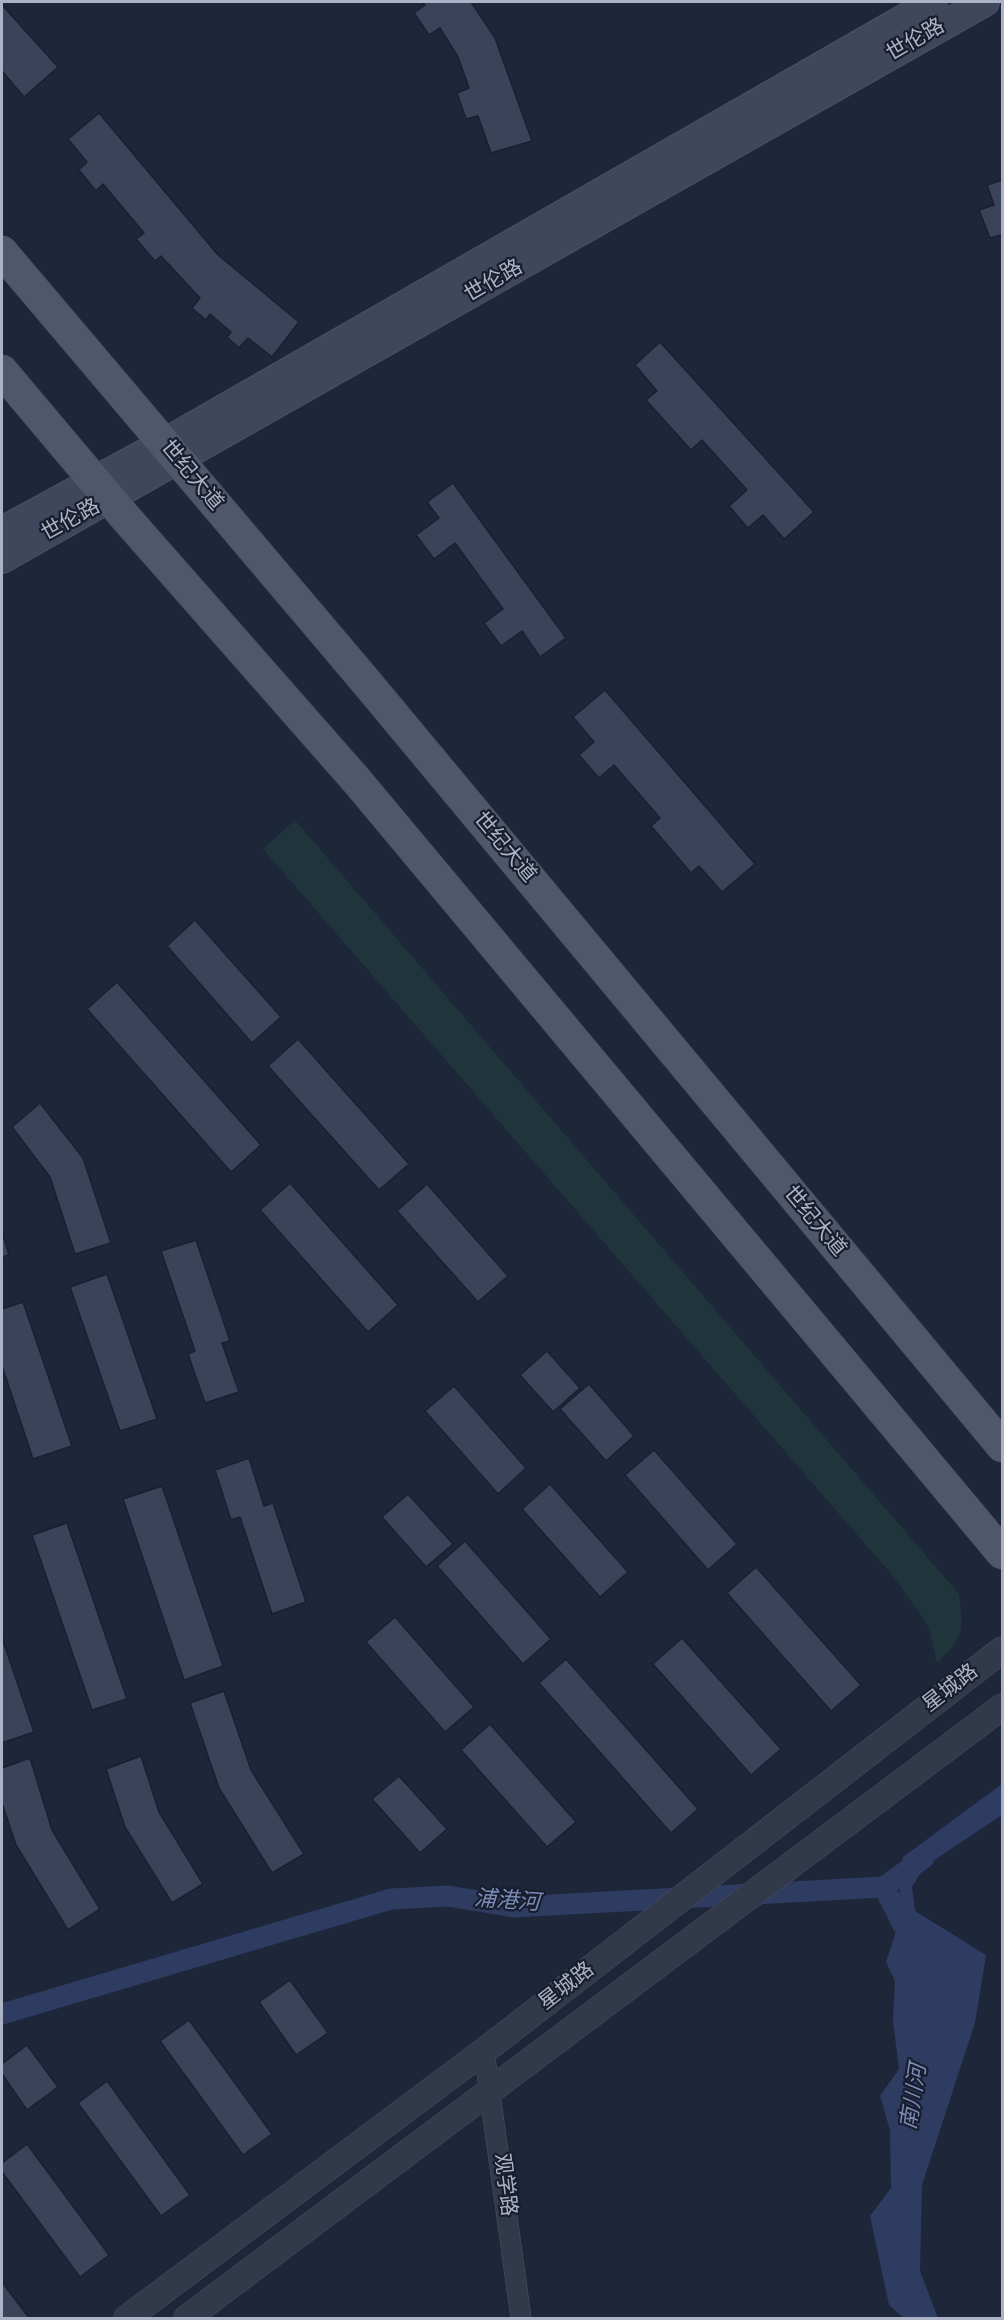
<!DOCTYPE html>
<html>
<head>
<meta charset="utf-8">
<style>
  body { margin:0 }
  #map { position:relative; width:1004px; height:2320px; overflow:hidden; background:#1e263a; font-family:Jost,sans-serif }
  canvas { display:block }
  .frame { position:absolute; inset:0; border:3px solid #acb3c7; pointer-events:none }
</style>
</head>
<body>
<div id="map">
<canvas width="1004" height="2320"></canvas>
<div class="frame"></div>
</div>
<script>
const c = document.querySelector('canvas').getContext('2d');
c.lineJoin = 'round';
function fill(path, color) { c.fillStyle = color; c.fill(path, 'evenodd'); }
function trace(path, color, width, dash) { c.strokeStyle = color; c.lineWidth = width; c.lineCap = dash ? 'butt' : 'round'; c.setLineDash(dash || []); c.stroke(path); }
function label(font, color, halo, rows, align = 'center') {
  c.font = font + ' Jost,"Noto Sans SC",sans-serif'; c.lineWidth = 4.5; c.setLineDash([]); c.textBaseline = 'middle'; c.strokeStyle = halo; c.fillStyle = color; for (const [text, x, y, turn = 0] of rows) {
    c.save(); c.translate(x, y); c.rotate((+turn || 0) * Math.PI / 180); c.textAlign = isNaN(turn) ? turn : align; if (halo) c.strokeText(text, 0, 0); c.fillText(text, 0, 0); c.restore();
  }
}
fill(new Path2D(`
  M 295,820 L 959,1594 C 964,1632 964,1636 937,1663 L 928,1625 L 892,1575 L 263,849 Z`), '#20343b');
fill(new Path2D(`
  M 1002,1784 L 1002,1815 L 924,1867 L 912,1887 L 915,1911 L 986,1955 L 975,2023 L 922,2185 L 920,2271 L 938,2318 L 904,2318 L 889,2305 L 870,2216 L 891,2188 L 890,2130 L 880,2096 L 899,2069 L 893,2021 L 895,1981 L 886,1962 L 895,1935 L 903,1857 Z`), '#2f3c61');
trace(new Path2D(`
  M 884,1887 L 910,1939
  M 2,2014 L 391,1899 L 448,1896 L 514,1907 L 884,1887 L 924,1858`), '#2f3c61', 21);
const building = new Path2D(`
  M 423,2 L 471,2 L 495,38 L 532,141 L 491,153 L 478,116 L 466,119 L 457,93 L 469,88 L 458,57 L 440,28 L 429,35 L 414,13 L 425,5 Z
  M 2,5 L 58,67 L 24,97 L 2,71 Z
  M 99,113 L 218,255 L 299,322 L 272,357 L 248,338 L 239,348 L 227,337 L 231,332 L 210,314 L 206,320 L 192,308 L 200,298 L 161,256 L 155,261 L 136,239 L 144,233 L 103,184 L 96,191 L 79,170 L 87,162 L 68,139 Z
  M 1002,180 L 1002,235 L 990,238 L 979,210 L 994,205 L 987,185 Z
  M 660,342 L 814,512 L 784,539 L 763,515 L 748,528 L 729,506 L 747,490 L 702,440 L 691,450 L 646,400 L 657,391 L 635,365 Z
  M 453,483 L 566,638 L 540,657 L 522,631 L 501,646 L 484,623 L 503,609 L 455,543 L 434,559 L 416,535 L 439,518 L 427,502 Z
  M 605,690 L 755,864 L 722,892 L 699,866 L 691,873 L 651,826 L 660,818 L 614,765 L 599,778 L 579,755 L 594,742 L 573,717 Z
  M 195,920 L 281,1017 L 252,1043 L 167,946 Z
  M 117,982 L 261,1145 L 231,1172 L 87,1009 Z
  M 298,1039 L 409,1164 L 379,1190 L 268,1066 Z
  M 40,1103 L 83,1158 L 111,1243 L 75,1254 L 50,1177 L 12,1127 Z
  M 290,1183 L 398,1305 L 368,1332 L 260,1210 Z
  M 427,1184 L 508,1276 L 478,1302 L 397,1211 Z
  M 2,1232 L 9,1255 L 2,1257 Z
  M 196,1240 L 230,1341 L 222,1343 L 239,1392 L 205,1403 L 188,1354 L 195,1351 L 161,1251 Z
  M 107,1274 L 157,1419 L 120,1431 L 70,1287 Z
  M 23,1302 L 72,1446 L 33,1459 L 2,1366 L 2,1309 Z
  M 547,1351 L 580,1388 L 553,1412 L 520,1375 Z
  M 589,1384 L 634,1436 L 606,1461 L 560,1409 Z
  M 454,1386 L 526,1468 L 498,1494 L 425,1411 Z
  M 654,1450 L 737,1544 L 708,1570 L 625,1475 Z
  M 249,1458 L 264,1506 L 273,1503 L 306,1602 L 272,1614 L 240,1517 L 231,1520 L 215,1470 Z
  M 550,1484 L 628,1572 L 600,1597 L 522,1509 Z
  M 162,1486 L 223,1666 L 184,1680 L 123,1499 Z
  M 408,1494 L 453,1544 L 426,1567 L 382,1517 Z
  M 67,1523 L 127,1699 L 92,1710 L 32,1535 Z
  M 465,1541 L 551,1639 L 523,1664 L 437,1566 Z
  M 756,1567 L 861,1685 L 831,1711 L 727,1593 Z
  M 395,1617 L 474,1707 L 445,1732 L 366,1642 Z
  M 2,1638 L 34,1732 L 2,1743 Z
  M 682,1638 L 781,1749 L 751,1775 L 653,1664 Z
  M 566,1659 L 698,1809 L 671,1833 L 539,1683 Z
  M 224,1691 L 251,1770 L 304,1854 L 272,1873 L 219,1788 L 190,1703 Z
  M 490,1724 L 576,1822 L 547,1847 L 461,1750 Z
  M 141,1756 L 159,1812 L 203,1884 L 172,1903 L 125,1827 L 106,1769 Z
  M 30,1758 L 52,1830 L 100,1909 L 68,1930 L 16,1845 L 2,1803 L 2,1768 Z
  M 399,1776 L 447,1829 L 420,1853 L 372,1799 Z
  M 290,1980 L 328,2033 L 296,2055 L 259,2002 Z
  M 189,2020 L 272,2134 L 243,2155 L 160,2041 Z
  M 27,2045 L 58,2087 L 27,2110 L 2,2074 L 2,2064 Z
  M 107,2081 L 190,2195 L 161,2216 L 78,2103 Z
  M 27,2144 L 109,2255 L 80,2277 L 2,2172 L 2,2163 Z
  M 2,2282 L 29,2318 L 2,2318 Z`);
fill(building, '#3a435a');
trace(building, '#1a2030', 1.5);
const minor = new Path2D(`
  M 484,2051 L 521,2318`);
const tertiary = new Path2D(`
  M 127,2318 L 484,2051 L 1002,1650
  M 187,2318 L 1002,1707`);
const secondary = new Path2D(`
  M 2,531 L 164,443 L 933,2
  M 2,559 L 985,2`);
const primary = new Path2D(`
  M 2,252 L 362,677 L 1002,1446
  M 2,371 L 125,517 L 357,781 L 1002,1553`);
trace(minor, '#4d5365', 21);
trace(tertiary, '#4d5365', 27);
trace(secondary, '#4d5365', 30);
trace(primary, '#3c4253', 33);
trace(minor, '#32394a', 20);
trace(tertiary, '#32394a', 26);
trace(secondary, '#40475d', 28);
trace(primary, '#50576a', 32);
label('21px', '#acb3c7', '#181e2e', [
  ["世伦路",916,41,-30],
  ["世伦路",494,282,-30],
  ["世纪大道",191,476,50],
  ["世伦路",71,521,-29],
  ["世纪大道",504,848,50],
  ["世纪大道",814,1222,50],
  ["星城路",951,1689,-38],
  ["星城路",567,1987,-38],
  ["观学路",504,2185,83]
]);
label('italic 22px', '#7a8bb6', '#181e2e', [
  ["浦港河",507,1902,4],
  ["南川河",915,2097,-81]
]);
</script>
</body>
</html>
